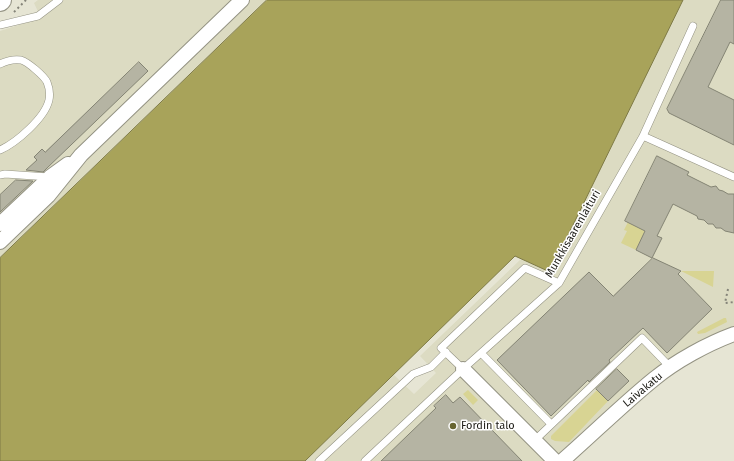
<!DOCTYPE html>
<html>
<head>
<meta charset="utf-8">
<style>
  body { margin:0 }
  canvas { display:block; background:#e6e5d4 }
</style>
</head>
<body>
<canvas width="734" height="461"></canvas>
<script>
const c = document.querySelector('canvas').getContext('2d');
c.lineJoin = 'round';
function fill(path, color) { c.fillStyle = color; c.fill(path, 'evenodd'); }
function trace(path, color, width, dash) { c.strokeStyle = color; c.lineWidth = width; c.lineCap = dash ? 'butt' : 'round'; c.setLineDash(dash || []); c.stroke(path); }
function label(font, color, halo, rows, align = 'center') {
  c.font = font + ' "Fira Sans",sans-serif'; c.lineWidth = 3; c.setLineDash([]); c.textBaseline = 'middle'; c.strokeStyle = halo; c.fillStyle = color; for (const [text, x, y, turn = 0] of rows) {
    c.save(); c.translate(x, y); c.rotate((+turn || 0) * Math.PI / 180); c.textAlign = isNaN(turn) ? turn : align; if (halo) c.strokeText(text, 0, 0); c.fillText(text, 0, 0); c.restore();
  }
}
fill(new Path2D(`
  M 38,0 L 267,0 L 0,258 L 0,31 L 41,18 L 34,3 Z
  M 683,0 L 734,0 L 734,334 L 680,361 L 562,461 L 305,461 L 394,375 L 414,394 L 436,373 L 420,356 L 521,259 L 550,272 Z`), '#dcdbc2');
fill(new Path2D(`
  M 628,222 L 645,231 L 636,250 L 621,243 L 627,231 L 624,230 Z
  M 681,271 L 714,271 L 713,287 Z
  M 724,318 L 726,318 L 727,322 L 705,333 L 698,334 L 697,332 Z
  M 468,390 L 478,400 L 473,405 L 463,394 Z
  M 597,390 L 608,401 L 569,442 L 555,441 L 551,439 L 551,436 Z`), '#d8d493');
const water = new Path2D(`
  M 267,0 L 683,0 L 550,272 L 515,256 L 305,461 L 0,461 L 0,258 Z`);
fill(water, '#a8a35a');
trace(water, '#7e7a45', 1);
const building = new Path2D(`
  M 721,0 L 734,0 L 734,44 L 730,42 L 708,87 L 734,100 L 734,145 L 669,113 L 667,109 Z
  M 139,62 L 148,71 L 46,169 L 43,172 L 26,170 L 37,160 L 34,157 L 42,149 L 45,152 Z
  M 657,156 L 689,172 L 687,175 L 711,187 L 716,186 L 719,190 L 723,191 L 728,194 L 734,194 L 734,233 L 725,231 L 721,228 L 716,228 L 713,224 L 708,224 L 704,220 L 698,219 L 697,216 L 673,204 L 657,236 L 662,238 L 652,258 L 636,250 L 645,231 L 625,221 Z
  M 16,180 L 33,181 L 0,212 L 0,195 Z
  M 653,258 L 681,271 L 678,274 L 712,309 L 667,353 L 643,328 L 609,360 L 610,362 L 589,382 L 588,380 L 551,416 L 497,360 L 589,272 L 613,296 Z
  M 617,369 L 629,381 L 608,401 L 596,389 Z
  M 446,395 L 453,403 L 460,397 L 522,461 L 381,461 L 436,408 L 434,406 Z`);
fill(building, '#b5b4a3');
trace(building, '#848474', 1);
const lane = new Path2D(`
  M 0,25 L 38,16 L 59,0
  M 0,64 C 6,61 14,59 21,60 C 28,62 44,76 47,82 C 49,87 50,95 49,100 C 45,118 16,143 0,150
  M 643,136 L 734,177
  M 0,175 L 5,174 L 49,177
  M 481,353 L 551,424
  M 463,369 L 441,348 L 525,268 L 559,283
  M 534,441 L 642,338 L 670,367
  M 319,461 L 413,374 L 431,367 L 446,352
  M 365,461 L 463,369 L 559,283 L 643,136 L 693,26`);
const street = new Path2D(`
  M 0,224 L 50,177 L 68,164
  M 0,242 L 48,196 L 81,155 L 242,0
  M 463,369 L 555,461
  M 562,461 C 593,434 622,405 654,379 C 676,361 707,344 734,334`);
const secondary = new Path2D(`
  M 0,1 L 1,0`);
trace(lane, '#949383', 8);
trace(street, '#949383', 16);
trace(secondary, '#949383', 22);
trace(new Path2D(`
  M 14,12 L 26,0
  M 728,289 L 725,303 L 734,302`), '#858479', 2, [2, 3]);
trace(lane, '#fff', 7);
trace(street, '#fff', 14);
trace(secondary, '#fff', 20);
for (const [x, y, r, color] of [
  [453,426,4,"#686531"]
]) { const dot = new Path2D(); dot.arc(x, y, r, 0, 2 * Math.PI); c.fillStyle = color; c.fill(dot); trace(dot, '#fff', 1.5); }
label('11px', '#1c1b15', '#fff', [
  ["Munkkisaarenlaituri",573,234,-60],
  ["Laivakatu",643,390,-40]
]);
label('11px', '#1c1b15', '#fff', [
  ["Fordin talo",461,426]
], 'left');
</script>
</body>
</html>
